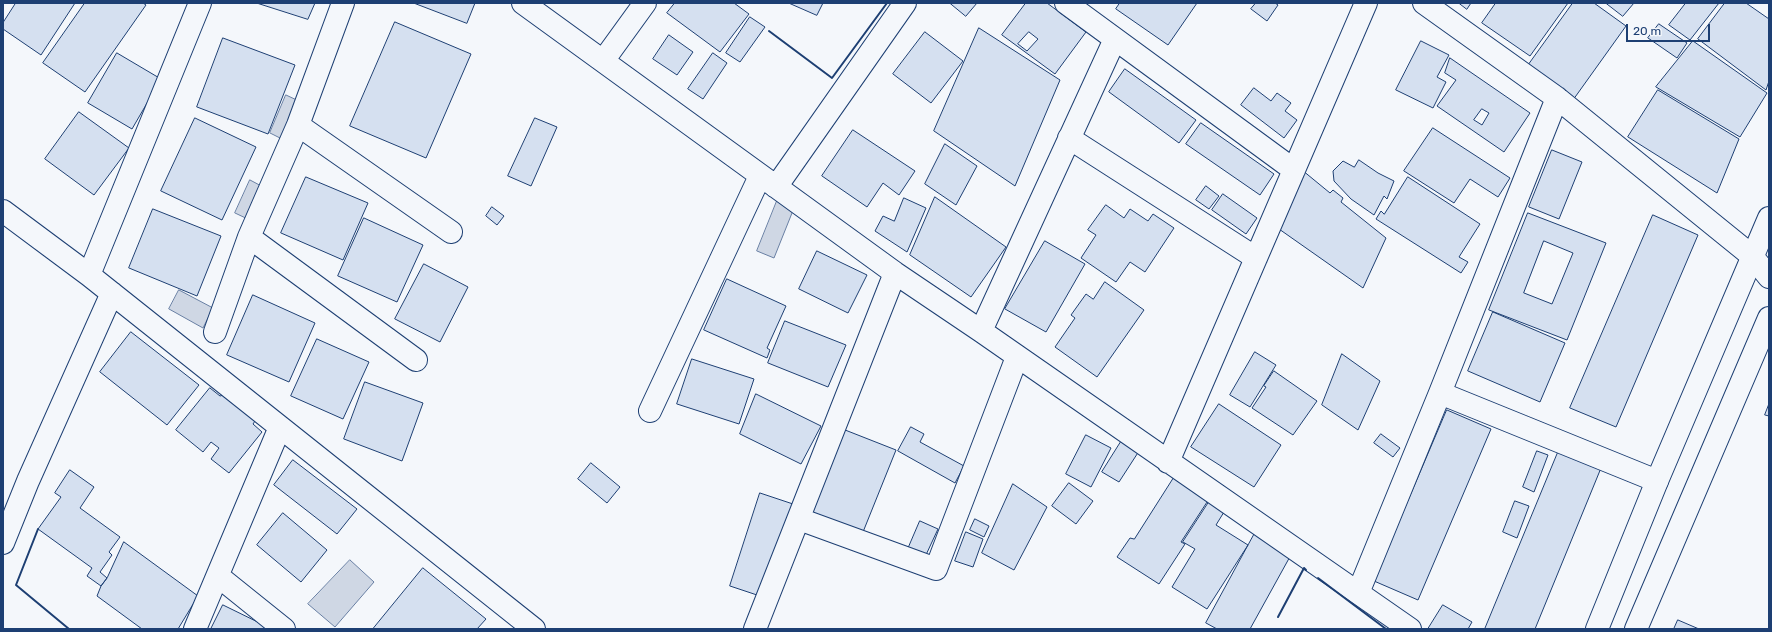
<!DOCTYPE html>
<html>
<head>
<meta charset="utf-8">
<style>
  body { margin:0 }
  #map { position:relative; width:1772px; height:632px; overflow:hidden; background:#f4f7fb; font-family:Rubik,sans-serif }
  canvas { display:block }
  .frame { position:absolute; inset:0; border:4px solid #1d3f73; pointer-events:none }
  .scale { position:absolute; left:1626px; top:24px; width:84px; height:18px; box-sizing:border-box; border:2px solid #1d3f73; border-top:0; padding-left:5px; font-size:12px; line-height:14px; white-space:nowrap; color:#1d3f73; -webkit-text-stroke:3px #f4f7fb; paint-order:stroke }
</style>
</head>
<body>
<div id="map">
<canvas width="1772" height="632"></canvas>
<div class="frame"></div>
<div class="scale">20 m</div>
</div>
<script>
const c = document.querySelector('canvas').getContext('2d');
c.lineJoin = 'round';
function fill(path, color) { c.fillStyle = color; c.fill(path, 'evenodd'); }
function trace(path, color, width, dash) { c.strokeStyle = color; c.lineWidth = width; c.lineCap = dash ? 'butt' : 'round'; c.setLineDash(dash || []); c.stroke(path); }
const water = new Path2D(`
  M 286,95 L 301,102 L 286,141 L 270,133 Z
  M 250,180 L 267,189 L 252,221 L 235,213 Z
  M 777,201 L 794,208 L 774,258 L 757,251 Z
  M 179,290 L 213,308 L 203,328 L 169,309 Z
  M 350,560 L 374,582 L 335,627 L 308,604 Z`);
fill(water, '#cfd7e4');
trace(water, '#687fa3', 1);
const building = new Path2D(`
  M 16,3 L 75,3 L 41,55 L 3,29 L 3,23 Z
  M 85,3 L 143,3 L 146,5 L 85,92 L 43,63 Z
  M 257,3 L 315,3 L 308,19 Z
  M 414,3 L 475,3 L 467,23 Z
  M 675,3 L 734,3 L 749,14 L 720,52 L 667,13 Z
  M 789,3 L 823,3 L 817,15 Z
  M 950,3 L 977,3 L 966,16 Z
  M 1026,3 L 1047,3 L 1086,32 L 1055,74 L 1002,35 ZM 1029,32 L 1038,39 L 1027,51 L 1018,44 Z
  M 1120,3 L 1197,3 L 1168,45 L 1116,9 Z
  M 1256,3 L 1275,3 L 1278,5 L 1267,21 L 1251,9 Z
  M 1459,3 L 1471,3 L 1467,9 Z
  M 1496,3 L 1568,3 L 1530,56 L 1482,23 Z
  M 1573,3 L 1594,3 L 1626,26 L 1573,100 L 1527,67 Z
  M 1606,3 L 1634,3 L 1623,16 Z
  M 1686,3 L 1719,3 L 1690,40 L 1669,25 Z
  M 1725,3 L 1746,3 L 1769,19 L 1769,81 L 1766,90 L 1698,39 Z
  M 750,17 L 765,27 L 740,62 L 726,53 Z
  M 395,22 L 471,54 L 426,158 L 350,126 Z
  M 1659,24 L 1687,43 L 1677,58 L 1648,38 Z
  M 979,28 L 1060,80 L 1015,186 L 934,131 Z
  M 925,32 L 963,61 L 931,103 L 893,74 Z
  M 669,35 L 693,52 L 677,75 L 653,59 Z
  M 223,38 L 295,65 L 268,134 L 197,107 Z
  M 1421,41 L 1449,55 L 1437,77 L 1446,82 L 1433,108 L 1396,90 Z
  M 1693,41 L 1767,93 L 1740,137 L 1656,87 Z
  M 117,53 L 161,79 L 132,129 L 88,103 Z
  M 713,53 L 727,63 L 703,99 L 688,89 Z
  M 1450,58 L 1530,113 L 1504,152 L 1437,106 L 1456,80 L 1445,73 ZM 1482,109 L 1489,113 L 1482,125 L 1474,120 Z
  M 1125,69 L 1196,120 L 1179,143 L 1109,92 Z
  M 1254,88 L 1271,101 L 1277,93 L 1291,103 L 1285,111 L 1297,120 L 1284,138 L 1241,105 Z
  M 1658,90 L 1739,139 L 1717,193 L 1628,137 Z
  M 79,112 L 129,148 L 94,195 L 45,159 Z
  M 195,118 L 256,147 L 222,220 L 161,191 Z
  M 535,118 L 557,127 L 531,186 L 508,176 Z
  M 1201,123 L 1274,174 L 1260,195 L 1186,144 Z
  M 1433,128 L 1510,178 L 1498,197 L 1470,179 L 1454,203 L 1404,171 Z
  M 853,130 L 915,171 L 899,195 L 883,183 L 867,207 L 822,176 Z
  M 945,144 L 977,166 L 956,205 L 925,184 Z
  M 1552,150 L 1582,162 L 1559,219 L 1529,207 Z
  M 1359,160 L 1378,173 L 1394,181 L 1387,199 L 1384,196 L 1374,215 L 1351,199 L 1334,181 L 1333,171 L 1343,161 L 1354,167 Z
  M 1302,170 L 1330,193 L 1333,190 L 1343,198 L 1341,202 L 1386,238 L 1363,288 L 1279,229 Z
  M 306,177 L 368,203 L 343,260 L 281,233 Z
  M 1408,177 L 1480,224 L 1459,257 L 1468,262 L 1461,273 L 1376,219 L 1381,211 L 1384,214 Z
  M 1206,186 L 1219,196 L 1209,209 L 1196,200 Z
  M 1223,194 L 1257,218 L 1246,234 L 1212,210 Z
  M 935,197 L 1006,247 L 971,297 L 910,255 Z
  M 904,198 L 926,208 L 907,252 L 875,231 L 883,216 L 894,221 Z
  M 1106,205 L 1124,218 L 1130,209 L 1148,221 L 1153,214 L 1174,228 L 1145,272 L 1130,262 L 1116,282 L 1081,258 L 1096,235 L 1088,230 Z
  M 492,207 L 504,216 L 497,225 L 486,216 Z
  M 153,209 L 221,236 L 197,296 L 129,268 Z
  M 1528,213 L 1606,243 L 1567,340 L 1489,310 ZM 1544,241 L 1573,253 L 1552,304 L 1524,293 Z
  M 1653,215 L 1698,235 L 1616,427 L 1570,408 Z
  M 364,218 L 423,245 L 397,302 L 338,276 Z
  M 1045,241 L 1085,264 L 1046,332 L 1005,309 Z
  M 817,251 L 867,275 L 848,313 L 799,289 Z
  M 424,264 L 468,287 L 440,342 L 395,319 Z
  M 727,279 L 786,306 L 767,348 L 770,350 L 767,358 L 704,330 Z
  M 1105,282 L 1144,310 L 1097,377 L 1055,347 L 1075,318 L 1071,315 L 1086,294 L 1093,299 Z
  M 253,295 L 315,323 L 289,382 L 227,355 Z
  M 1493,312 L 1565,343 L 1540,402 L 1468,371 Z
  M 785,321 L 846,345 L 828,387 L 768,363 Z
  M 131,332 L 199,385 L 167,425 L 100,372 Z
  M 317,339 L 369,362 L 343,419 L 291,396 Z
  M 1255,352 L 1276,365 L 1250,407 L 1230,395 Z
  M 1342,354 L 1380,381 L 1358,430 L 1322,405 Z
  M 692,359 L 754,379 L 739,424 L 677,404 Z
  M 1274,371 L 1317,401 L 1293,435 L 1252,408 L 1266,387 L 1264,386 Z
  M 365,382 L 423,403 L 402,461 L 344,439 Z
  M 210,388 L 220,396 L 227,394 L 257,418 L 253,424 L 262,432 L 229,473 L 211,459 L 219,448 L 211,442 L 203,452 L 176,430 Z
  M 756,394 L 821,426 L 801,464 L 740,434 Z
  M 1219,404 L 1281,445 L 1254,487 L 1191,447 Z
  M 1769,404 L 1769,416 L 1765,415 Z
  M 1447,410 L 1491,429 L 1418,600 L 1374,581 Z
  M 911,427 L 924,434 L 920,442 L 964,466 L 955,483 L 898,451 Z
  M 840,428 L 896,450 L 863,532 L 806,510 Z
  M 1381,434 L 1400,448 L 1393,457 L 1374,443 Z
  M 1086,435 L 1111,448 L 1091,487 L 1066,474 Z
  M 1124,437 L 1141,448 L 1119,482 L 1102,472 Z
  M 1559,450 L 1601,468 L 1535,629 L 1485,629 Z
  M 1537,451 L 1548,455 L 1534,492 L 1523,487 Z
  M 293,460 L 357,509 L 337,534 L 274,485 Z
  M 591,463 L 620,487 L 607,503 L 578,479 Z
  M 70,470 L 94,487 L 80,508 L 120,537 L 109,552 L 112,555 L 100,572 L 107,578 L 101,586 L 87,576 L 92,568 L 38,529 L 61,497 L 55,493 Z
  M 1175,476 L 1209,499 L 1181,542 L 1185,544 L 1159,584 L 1117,557 L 1130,538 L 1134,539 Z
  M 1069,483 L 1093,501 L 1076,524 L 1052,506 Z
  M 1013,484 L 1047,507 L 1014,570 L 982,553 Z
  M 760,493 L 793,504 L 763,597 L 730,586 Z
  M 1515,501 L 1529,506 L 1517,538 L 1503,532 Z
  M 1209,502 L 1224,512 L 1216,525 L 1248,545 L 1207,609 L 1172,587 L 1195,549 L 1183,542 Z
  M 283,513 L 327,550 L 301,582 L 257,545 Z
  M 975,519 L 989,526 L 984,537 L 970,530 Z
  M 920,521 L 938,529 L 925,557 L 908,549 Z
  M 966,532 L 983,539 L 973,567 L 955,561 Z
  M 1255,533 L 1292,553 L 1250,629 L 1217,629 L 1206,623 Z
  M 124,542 L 198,596 L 178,629 L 142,629 L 97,596 L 101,586 L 107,578 Z
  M 423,568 L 486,619 L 477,629 L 373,629 Z
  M 223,605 L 272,629 L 211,629 Z
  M 1443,605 L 1472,622 L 1468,629 L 1428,629 Z
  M 1678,620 L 1699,629 L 1674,629 Z`);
fill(building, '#d5e0f0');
trace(building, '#1d3f73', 1);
const street = new Path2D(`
  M 523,3 L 895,273 L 981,331 L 1410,629
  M 1066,3 L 1294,170
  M 1424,3 L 1557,98 L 1752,256 L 1769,277
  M 603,61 L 645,3
  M 298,125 L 451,232
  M 1069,138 L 1256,258
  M 776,187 L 905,3
  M 3,211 L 89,275 L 534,629
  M 249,237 L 416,360
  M 89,275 L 200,3
  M 981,331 L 1115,39
  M 215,332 L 249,237 L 298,125 L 343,3
  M 1440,393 L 1657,481
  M 650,411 L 760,176
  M 1168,462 L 1366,3
  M 799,519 L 936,569 L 1017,357
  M 3,543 L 28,481 L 112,293
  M 218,576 L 284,629
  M 1358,593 L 1440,393 L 1557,98
  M 195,629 L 280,427
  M 755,629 L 895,273`);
const highway = new Path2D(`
  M 1597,629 L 1657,481 L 1769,218
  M 1636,629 L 1769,318`);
trace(street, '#1d3f73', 24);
trace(highway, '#1d3f73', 24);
trace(street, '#f4f7fb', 22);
trace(highway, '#f4f7fb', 22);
trace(new Path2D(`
  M 769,31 L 832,78 L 887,3
  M 38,529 L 16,585 L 69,629
  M 1318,578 L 1386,629
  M 1278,617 L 1304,568 L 1306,570`), '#1d3f73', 2);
</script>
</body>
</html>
